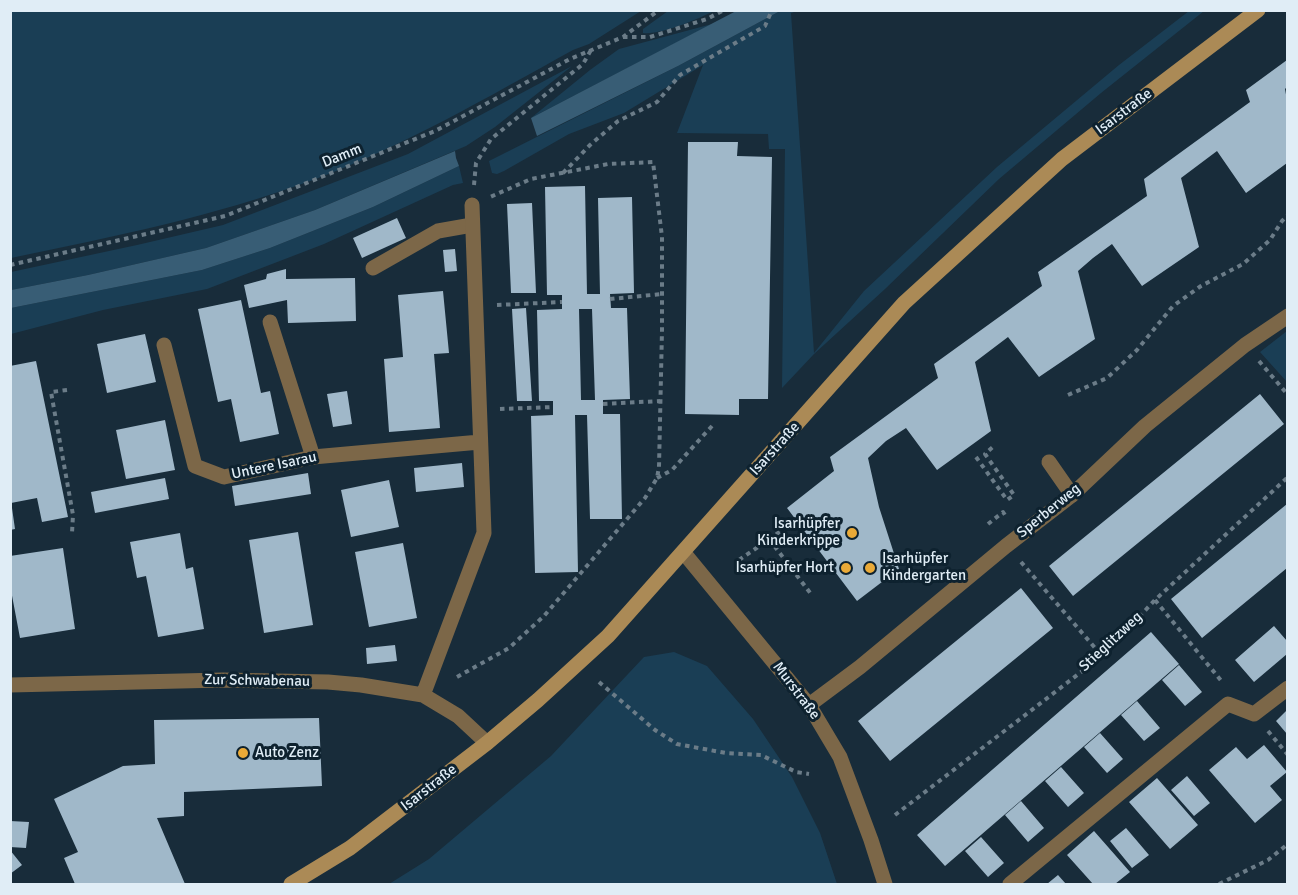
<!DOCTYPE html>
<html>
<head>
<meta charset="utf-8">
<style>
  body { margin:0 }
  #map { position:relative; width:1298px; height:895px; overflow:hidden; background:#182c3a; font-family:Signika,sans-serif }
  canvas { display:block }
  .frame { position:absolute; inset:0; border:12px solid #e0edf6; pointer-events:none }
</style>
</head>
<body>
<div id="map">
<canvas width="1298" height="895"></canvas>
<div class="frame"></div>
</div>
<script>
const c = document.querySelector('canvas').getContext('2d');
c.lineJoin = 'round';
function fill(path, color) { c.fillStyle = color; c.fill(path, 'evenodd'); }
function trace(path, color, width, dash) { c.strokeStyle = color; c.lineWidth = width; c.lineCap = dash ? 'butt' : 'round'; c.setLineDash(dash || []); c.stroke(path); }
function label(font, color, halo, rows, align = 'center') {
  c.font = font + ' Signika,sans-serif'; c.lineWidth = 6; c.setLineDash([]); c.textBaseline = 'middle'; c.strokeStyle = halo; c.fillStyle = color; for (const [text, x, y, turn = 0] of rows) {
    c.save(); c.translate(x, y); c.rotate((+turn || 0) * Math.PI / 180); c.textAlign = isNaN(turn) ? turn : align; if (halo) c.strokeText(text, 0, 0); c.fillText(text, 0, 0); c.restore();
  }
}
fill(new Path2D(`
  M 10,11 L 11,10 L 641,11 L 589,44 L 573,50 C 488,97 404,146 313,180 C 215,216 113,237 11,258 Z
  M 668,11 L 668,10 L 714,11 C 698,19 661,35 643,33 L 643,29 Z
  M 780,11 L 797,11 L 791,13 L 814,353 L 864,291 L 997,167 L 1119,65 L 1189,11 L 1204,11 L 1101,93 L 999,179 L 885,289 L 814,354 L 782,388 L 785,149 L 769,149 L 768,134 L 677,133 L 703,65 L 624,113 L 569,134 L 504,171 L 497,174 L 492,173 L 489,161 L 678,66 Z
  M 712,24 L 531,118 L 590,70 L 619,49 Z
  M 572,66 L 495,127 L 466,146 L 315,210 L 206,248 L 88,275 L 11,290 L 11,272 L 137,245 L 223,225 L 408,154 Z
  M 459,166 L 463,183 L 453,185 L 324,244 L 207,289 L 103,310 L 11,334 L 11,308 L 202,270 L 270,248 L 373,207 Z
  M 1287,331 L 1287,382 L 1260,352 Z
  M 674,652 L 707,666 L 753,719 L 792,777 L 820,833 L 837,884 L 389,884 L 429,859 L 551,756 L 644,657 Z`), '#1a3e55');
fill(new Path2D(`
  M 738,10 L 780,11 L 678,66 L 537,136 L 531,118 Z
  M 455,151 L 456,158 L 459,166 L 373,207 L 270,248 L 202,270 L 11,308 L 11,290 L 88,275 L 206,248 L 315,210 Z`), '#385d75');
fill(new Path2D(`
  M 1287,60 L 1287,87 L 1285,89 L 1287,100 L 1287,163 L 1246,193 L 1217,151 L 1181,178 L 1199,247 L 1142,286 L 1112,244 L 1093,258 L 1078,271 L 1095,339 L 1039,377 L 1008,337 L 975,362 L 991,431 L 937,470 L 906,428 L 886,441 L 868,458 L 879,507 L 899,569 L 857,601 L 787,508 L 834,471 L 830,457 L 938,378 L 934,364 L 1042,286 L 1038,272 L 1147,196 L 1144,179 L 1250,102 L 1246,90 Z
  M 688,142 L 738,142 L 737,156 L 772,157 L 768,399 L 739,399 L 739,415 L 685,414 Z
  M 585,186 L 587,294 L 600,294 L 598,198 L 632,197 L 634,293 L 610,294 L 611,308 L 627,308 L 630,399 L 603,400 L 603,414 L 620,414 L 622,519 L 590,519 L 587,415 L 575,415 L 578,572 L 535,573 L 531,416 L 553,415 L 553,401 L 539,401 L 537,310 L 562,309 L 562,295 L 547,295 L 545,187 ZM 579,309 L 592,309 L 595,400 L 581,400 Z
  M 532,203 L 536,293 L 511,293 L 507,204 Z
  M 397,218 L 406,238 L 362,258 L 353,238 Z
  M 455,249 L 457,271 L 445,272 L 443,250 Z
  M 286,269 L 286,279 L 355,278 L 356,321 L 288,323 L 287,300 L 249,308 L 244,285 L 266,279 L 267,274 Z
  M 443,291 L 449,353 L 434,354 L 440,428 L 389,432 L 384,359 L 403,357 L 398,295 Z
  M 241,300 L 261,393 L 270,391 L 279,434 L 240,442 L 231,399 L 218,402 L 198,309 Z
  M 526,308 L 532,401 L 517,401 L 512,309 Z
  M 145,334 L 156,382 L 107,393 L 97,344 Z
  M 36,361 L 68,517 L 42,522 L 37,498 L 11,503 L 10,502 L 10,366 Z
  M 347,391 L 352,424 L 333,427 L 327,394 Z
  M 1260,394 L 1284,424 L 1073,596 L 1049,566 Z
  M 165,420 L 175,470 L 126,479 L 116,430 Z
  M 462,463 L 464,487 L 416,492 L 414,468 Z
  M 308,473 L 311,494 L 235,506 L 232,486 Z
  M 165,478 L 169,499 L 95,513 L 91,492 Z
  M 389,480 L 399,527 L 351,537 L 341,490 Z
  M 1287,504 L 1287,568 L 1202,638 L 1171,599 Z
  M 10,508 L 12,508 L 15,529 L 10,530 Z
  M 298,532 L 313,625 L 264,633 L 249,540 Z
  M 180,533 L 186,569 L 193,567 L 204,629 L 158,637 L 146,576 L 137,578 L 130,542 Z
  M 403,543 L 417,618 L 369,627 L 355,552 Z
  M 63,548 L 75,629 L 20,638 L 10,585 L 10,556 Z
  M 1021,588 L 1053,628 L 890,761 L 858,721 Z
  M 1274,626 L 1287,641 L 1287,654 L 1254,682 L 1235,660 Z
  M 1151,632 L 1179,664 L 945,866 L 917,835 Z
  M 395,645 L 397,661 L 367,664 L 366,648 Z
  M 1179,665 L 1202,692 L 1185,706 L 1162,680 Z
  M 1137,701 L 1160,728 L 1144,741 L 1121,715 Z
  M 1287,710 L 1287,734 L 1276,721 Z
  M 319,718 L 322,786 L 184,792 L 184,816 L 157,818 L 185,884 L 75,884 L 64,858 L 78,852 L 54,799 L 123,766 L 155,764 L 154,720 Z
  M 1100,733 L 1123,759 L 1107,773 L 1084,747 Z
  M 1264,745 L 1287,772 L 1270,786 L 1282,800 L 1255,823 L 1209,770 L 1236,747 L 1247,759 Z
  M 1061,767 L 1084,793 L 1068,807 L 1045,781 Z
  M 1187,776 L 1210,803 L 1194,816 L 1171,790 Z
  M 1157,778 L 1198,825 L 1170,849 L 1129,802 Z
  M 1021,801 L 1044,828 L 1028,842 L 1005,815 Z
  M 10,821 L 29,822 L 26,848 L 10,847 Z
  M 1126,828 L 1149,855 L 1132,868 L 1110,841 Z
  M 1094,831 L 1130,872 L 1115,884 L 1093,884 L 1067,855 Z
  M 981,837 L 1004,863 L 988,877 L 965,851 Z
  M 10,850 L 22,865 L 10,874 Z
  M 1058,875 L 1066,884 L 1047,884 Z`), '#a0b8c9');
trace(new Path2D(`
  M 623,37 L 650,37 L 707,19 L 724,10
  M 563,173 L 590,145 L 618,121 L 657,102 L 680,75 L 765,26 L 772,10
  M 474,185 L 476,163 L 491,139 L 583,64 L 591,50
  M 10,265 L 225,216 L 435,131 L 570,59 L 623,37 L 659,10
  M 610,299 L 662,294
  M 497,305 L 562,302
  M 1259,361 L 1288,395
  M 67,390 L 51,392 L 73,515 L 72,533
  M 1068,395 L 1107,378 L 1137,350 L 1173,306 L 1201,286 L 1243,264 L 1270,240 L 1282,221 L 1288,215
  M 603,404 L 660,401
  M 500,409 L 553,407
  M 976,457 L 1007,500 L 1014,495 L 985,454 L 994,446
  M 657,478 L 672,470 L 712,426
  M 988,524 L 1003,512 L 1007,518
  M 769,539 L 811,594
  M 739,560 L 784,529
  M 1021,562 L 1102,656
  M 1155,600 L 1223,683
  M 457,677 L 509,648 L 544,616 L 645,498 L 657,478 L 659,467 L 662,330 L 662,237 L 653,162 L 608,164 L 531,179 L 490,197
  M 599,682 L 655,730 L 677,744 L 726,753 L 761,755 L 796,772 L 809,774
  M 1268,731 L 1288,755
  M 895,815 L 1102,656 L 1155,600 L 1288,477
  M 1219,884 L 1268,860 L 1288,844`), '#6b7c88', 4, [4.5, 4.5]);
trace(new Path2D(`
  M 373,268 L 438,231 L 472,225
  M 270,322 L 313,457
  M 1049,462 L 1072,495`), '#7c6748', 15);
trace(new Path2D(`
  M 164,345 L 195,466 L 224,477 L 313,457 L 480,442
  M 684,553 L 809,705 L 840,757 L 871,840 L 885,884
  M 10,685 L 223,680 L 328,682 L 361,685 L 423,695 L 458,716 L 487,743
  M 423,695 L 484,533 L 472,205
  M 809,705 L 860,667 L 1006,546 L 1072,495 L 1145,426 L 1245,345 L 1288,316
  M 1010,884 L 1228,704 L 1254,714 L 1288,688`), '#7c6748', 15);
trace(new Path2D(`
  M 291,884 L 350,848 L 487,743 L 538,700 L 608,636 L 904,303 L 1062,159 L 1258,10`), '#ab8a56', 15);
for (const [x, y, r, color] of [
  [852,533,6,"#eaaa38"],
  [846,568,6,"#eaaa38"],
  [870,568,6,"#eaaa38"],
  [243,753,6,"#eaaa38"]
]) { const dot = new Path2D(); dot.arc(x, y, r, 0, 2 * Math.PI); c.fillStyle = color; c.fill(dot); trace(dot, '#0e222f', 2); }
label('15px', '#e0edf6', '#0e222f', [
  ["Isarstraße",1124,112,-37],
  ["Damm",342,156,-22],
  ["Isarstraße",775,449,-48],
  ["Untere Isarau",274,466,-12],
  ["Sperberweg",1049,511,-39],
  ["Stieglitzweg",1111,642,-43],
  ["Zur Schwabenau",257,681,1],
  ["Murstraße",796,691,53],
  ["Isarstraße",429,788,-38]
]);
label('15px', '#e0edf6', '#0e222f', [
  ["Isarhüpfer",840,524],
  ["Kinderkrippe",840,541],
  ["Isarhüpfer",882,559,"left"],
  ["Kindergarten",882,576,"left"],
  ["Isarhüpfer Hort",834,568],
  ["Auto Zenz",255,753,"left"]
], 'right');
</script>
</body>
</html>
